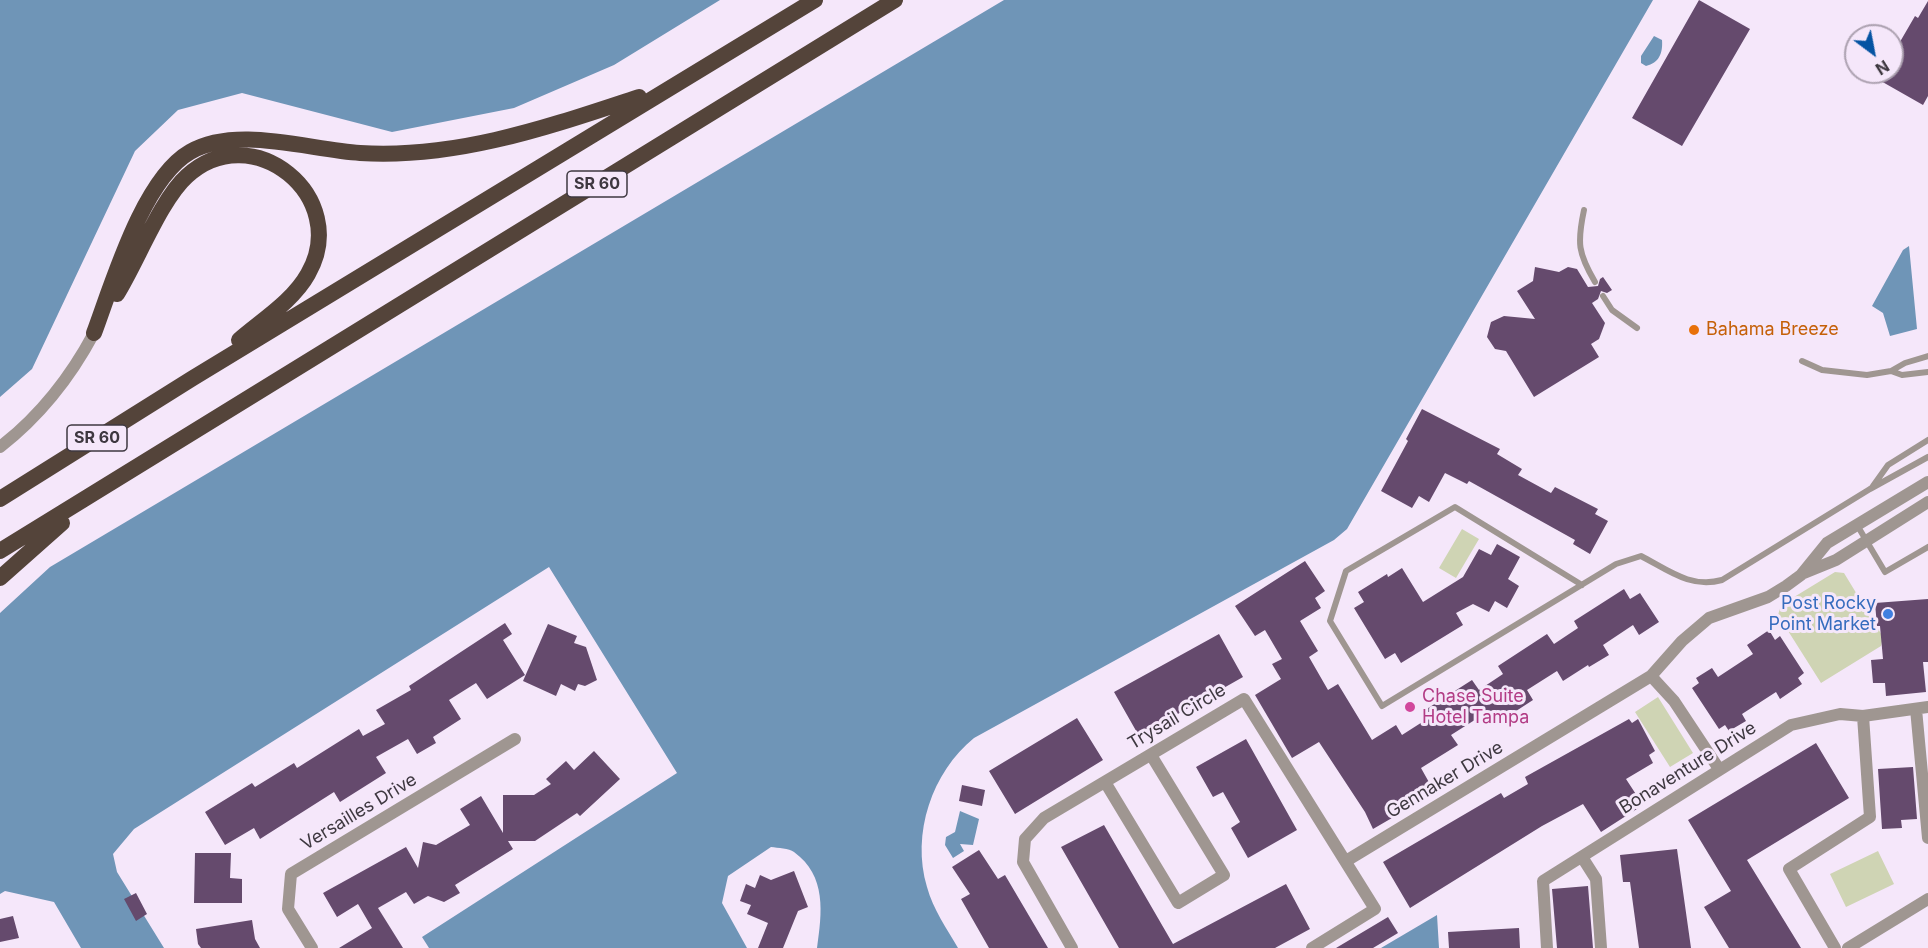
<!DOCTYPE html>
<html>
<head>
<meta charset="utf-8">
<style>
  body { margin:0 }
  #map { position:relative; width:1928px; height:948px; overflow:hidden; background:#f5e7fa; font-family:Inter,sans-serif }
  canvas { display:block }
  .north { position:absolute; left:1844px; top:24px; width:60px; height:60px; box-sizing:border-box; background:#f5e7fa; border:2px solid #aca1b0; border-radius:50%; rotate:148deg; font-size:16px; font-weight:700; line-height:24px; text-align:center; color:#3e3840 }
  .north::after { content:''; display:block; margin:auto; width:21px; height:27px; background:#0554a3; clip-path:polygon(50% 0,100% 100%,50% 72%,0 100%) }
</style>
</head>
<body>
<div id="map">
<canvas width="1928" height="948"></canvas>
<div class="north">N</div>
</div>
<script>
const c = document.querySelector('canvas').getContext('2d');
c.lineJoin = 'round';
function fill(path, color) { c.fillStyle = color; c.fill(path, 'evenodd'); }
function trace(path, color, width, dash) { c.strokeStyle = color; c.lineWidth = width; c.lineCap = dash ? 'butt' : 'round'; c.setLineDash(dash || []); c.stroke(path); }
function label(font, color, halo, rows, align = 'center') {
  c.font = font + ' Inter,sans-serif'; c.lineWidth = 6; c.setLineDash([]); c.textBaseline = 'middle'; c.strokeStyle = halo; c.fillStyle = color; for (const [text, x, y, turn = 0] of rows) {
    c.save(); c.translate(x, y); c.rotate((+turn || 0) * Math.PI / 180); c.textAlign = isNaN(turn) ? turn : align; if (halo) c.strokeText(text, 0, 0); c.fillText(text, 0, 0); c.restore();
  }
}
fill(new Path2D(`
  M 1462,529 L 1479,539 L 1456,578 L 1439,568 Z
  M 1835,572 L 1844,573 L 1883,637 L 1881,646 L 1821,683 L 1778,615 L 1781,605 Z
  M 1658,697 L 1693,753 L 1670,767 L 1635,712 Z
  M 1878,851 L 1894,884 L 1846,907 L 1830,874 Z`), '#cfd4b4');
fill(new Path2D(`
  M 0,0 L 720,0 L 614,65 L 514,108 L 392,132 L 242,93 L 178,110 L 135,151 L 32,369 L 0,397 Z
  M 1004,0 L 1653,0 L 1347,529 L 1334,540 L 974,738 C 932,772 911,834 927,887 C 933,909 947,929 958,948 L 817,948 C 822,913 827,876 794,852 C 789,848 778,848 771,847 L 728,876 L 722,903 L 747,948 L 429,948 L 422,937 L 677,773 L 549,567 L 134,829 L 113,854 L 117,872 L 164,948 L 81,948 L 54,902 L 5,891 L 0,894 L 0,613 L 50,567 Z
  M 1654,36 L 1662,40 C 1663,53 1659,63 1646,66 L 1641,63 L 1641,56 Z
  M 1909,246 L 1917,329 L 1890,336 L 1883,313 L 1872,306 L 1903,250 Z
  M 960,811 L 979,819 L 973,845 L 960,844 L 964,851 L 953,858 L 945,845 L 946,837 L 955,832 Z
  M 1437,915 L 1439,948 L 1381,948 Z`), '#6f95b7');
fill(new Path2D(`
  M 1699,0 L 1750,29 L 1682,146 L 1632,118 Z
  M 1928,1 L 1928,96 L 1923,105 L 1865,72 L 1892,72 L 1892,44 L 1897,47 L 1915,16 L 1918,18 Z
  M 1535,267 L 1559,272 L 1568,267 L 1577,269 L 1588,287 L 1598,286 L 1600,279 L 1603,277 L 1612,290 L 1607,293 L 1601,291 L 1598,299 L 1592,303 L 1605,323 L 1599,339 L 1591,344 L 1599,357 L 1534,397 L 1506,351 L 1495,349 L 1487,337 L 1491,322 L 1504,316 L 1535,319 L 1517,291 L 1533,281 Z
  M 1422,409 L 1500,449 L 1497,454 L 1522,469 L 1518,475 L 1551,493 L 1555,487 L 1598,509 L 1595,514 L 1608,521 L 1590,554 L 1573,544 L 1575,540 L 1469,481 L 1467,484 L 1445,473 L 1429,502 L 1419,496 L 1412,508 L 1381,491 L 1408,441 L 1406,439 Z
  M 1497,544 L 1520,557 L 1508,579 L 1519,586 L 1507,608 L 1495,601 L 1489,612 L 1473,604 L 1456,613 L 1463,625 L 1401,663 L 1395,653 L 1385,659 L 1354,608 L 1364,602 L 1358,592 L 1387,574 L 1388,577 L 1402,568 L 1423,602 L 1463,577 L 1479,549 L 1491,555 Z
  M 1305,561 L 1325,591 L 1315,598 L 1321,608 L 1300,621 L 1318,651 L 1309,657 L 1328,690 L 1338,684 L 1372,740 L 1396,725 L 1402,735 L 1427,719 L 1422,712 L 1472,680 L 1479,690 L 1503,674 L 1498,666 L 1547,634 L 1554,644 L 1578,628 L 1574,621 L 1624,589 L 1630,599 L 1640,593 L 1659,622 L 1639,635 L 1633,625 L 1603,645 L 1609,655 L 1589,667 L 1588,665 L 1563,681 L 1557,671 L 1527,690 L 1533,700 L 1513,713 L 1512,710 L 1487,726 L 1481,716 L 1451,735 L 1458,745 L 1421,768 L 1435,793 L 1373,829 L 1365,812 L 1319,742 L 1292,758 L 1255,695 L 1281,679 L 1272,664 L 1282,659 L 1265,630 L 1255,636 L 1235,606 Z
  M 1928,599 L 1928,662 L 1923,662 L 1926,692 L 1886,696 L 1885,683 L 1873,683 L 1871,660 L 1883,659 L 1880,626 L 1877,626 L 1875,603 Z
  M 505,623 L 512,634 L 503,640 L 525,675 L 487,699 L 476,683 L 449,700 L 461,719 L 433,737 L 436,743 L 417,754 L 408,739 L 376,757 L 386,773 L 340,802 L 334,792 L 260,839 L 254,828 L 225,845 L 205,812 L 252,783 L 255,787 L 294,763 L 297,768 L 359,729 L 363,736 L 385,724 L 376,710 L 411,690 L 409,686 Z
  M 548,624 L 577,636 L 574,643 L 586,647 L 597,680 L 585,686 L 578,684 L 575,691 L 561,684 L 556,696 L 523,681 Z
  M 1769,630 L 1775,640 L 1780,636 L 1804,673 L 1798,678 L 1802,684 L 1780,699 L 1776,692 L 1742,714 L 1746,721 L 1729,731 L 1725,725 L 1719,729 L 1692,688 L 1699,683 L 1696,678 L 1712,668 L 1718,677 L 1753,654 L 1747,645 Z
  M 1219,634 L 1243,677 L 1139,736 L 1114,692 Z
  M 1077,718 L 1103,760 L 1015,814 L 989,771 Z
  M 1629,719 L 1632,723 L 1638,719 L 1655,751 L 1649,755 L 1653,763 L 1626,779 L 1643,805 L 1601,832 L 1583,804 L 1542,826 L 1410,908 L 1383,862 L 1501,793 L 1504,798 L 1528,784 L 1525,777 Z
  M 1246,739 L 1297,830 L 1248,858 L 1231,828 L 1240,822 L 1223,792 L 1213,797 L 1196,767 Z
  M 1816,743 L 1849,798 L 1747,860 L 1801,948 L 1729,948 L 1704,907 L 1731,891 L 1688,820 Z
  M 594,751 L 620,779 L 580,816 L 577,813 L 535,841 L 508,841 L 513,849 L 455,885 L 460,893 L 444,902 L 428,896 L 414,904 L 406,892 L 378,908 L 403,948 L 339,948 L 372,928 L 358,904 L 337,917 L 323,893 L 406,847 L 418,868 L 423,842 L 436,845 L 470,825 L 460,809 L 481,796 L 503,833 L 503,795 L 534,795 L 551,784 L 546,779 L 566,761 L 574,770 Z
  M 1913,767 L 1917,819 L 1901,820 L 1902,828 L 1882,829 L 1878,769 Z
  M 962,785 L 985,790 L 982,806 L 959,801 Z
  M 1104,825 L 1173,944 L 1286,884 L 1310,929 L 1275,948 L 1119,948 L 1061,847 Z
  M 1677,849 L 1691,948 L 1639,948 L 1630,882 L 1623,882 L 1620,855 Z
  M 979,850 L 998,879 L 1005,875 L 1048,948 L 989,948 L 961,899 L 970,894 L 952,867 Z
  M 195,853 L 231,853 L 230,878 L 242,879 L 242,903 L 194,903 Z
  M 794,871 L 808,907 L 798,911 L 783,948 L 758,948 L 768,923 L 747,914 L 751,905 L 740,901 L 746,884 L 755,888 L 760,875 L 771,880 Z
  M 1588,886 L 1593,948 L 1557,948 L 1552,889 Z
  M 136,893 L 147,914 L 136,921 L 124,899 Z
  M 13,916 L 19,938 L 0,942 L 0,919 Z
  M 1388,917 L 1398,933 L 1373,948 L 1336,948 Z
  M 252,920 L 255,939 L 260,948 L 201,948 L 198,944 L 196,929 Z
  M 1519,928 L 1520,948 L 1449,948 L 1448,932 Z`), '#654a6d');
trace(new Path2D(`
  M 1584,210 C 1577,243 1578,253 1595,282
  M 1603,296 L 1612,310 L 1637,328
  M 1802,361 L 1822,370 L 1867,375 L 1891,371 L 1905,363 L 1928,356
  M 1891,371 L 1902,375 L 1928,372
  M 1873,486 L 1888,465 L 1928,440
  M 1857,525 L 1885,572 L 1928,547
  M 1582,585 L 1455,507 L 1346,571 L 1330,621 L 1382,706 L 1616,564 L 1641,556 C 1668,570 1691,589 1722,580 L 1870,489 L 1928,457`), '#9f9691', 6);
trace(new Path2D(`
  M 0,447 C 40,416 70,378 94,333
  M 1804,573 L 1836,560 L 1928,502
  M 1651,676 L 1674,701 L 1719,769
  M 1916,709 L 1928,838
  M 1105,782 L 1178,903 L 1224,875 L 1151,755
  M 1582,857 L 1596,879 L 1601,948
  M 1346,861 L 1651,676 L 1682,641 L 1709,618 L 1768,597 L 1786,586 L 1801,575 L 1827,543 L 1928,482
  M 312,948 L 288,909 L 291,874 L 515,739
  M 1072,948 L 1023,862 L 1025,839 L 1044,818 L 1244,699 L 1375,909 L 1312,948
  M 1547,948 L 1543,881 L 1791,725 L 1840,714 L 1863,716 L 1928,707
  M 1835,948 L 1789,869 L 1870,817 L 1863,716
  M 1848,948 L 1928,899`), '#9f9691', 12);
trace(new Path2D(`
  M 117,294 C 137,262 161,199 187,176 C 252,116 352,197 308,274 C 293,301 262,320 239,340
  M 94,333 C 113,282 143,179 190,152 C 237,125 309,150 360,153 C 457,159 548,127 639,97
  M 0,499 L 193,378 L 815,0
  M 0,551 L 895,0
  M 0,578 L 62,523`), '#54443a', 16);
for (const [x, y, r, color] of [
  [1694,330,6,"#e8710a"],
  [1888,614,6,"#3f7fe0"],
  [1410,707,6,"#d1479c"]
]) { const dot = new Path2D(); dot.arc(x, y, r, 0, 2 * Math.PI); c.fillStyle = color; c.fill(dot); trace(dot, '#f5e7fa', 2); }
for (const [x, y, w] of [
  [597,184,60],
  [97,438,60]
]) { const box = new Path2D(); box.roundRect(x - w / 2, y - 13, w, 26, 4.5); c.fillStyle = '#f5e7fa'; c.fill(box); trace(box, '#3e3840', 1.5); }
label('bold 16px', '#3e3840', null, [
  ["SR 60",597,184],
  ["SR 60",97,438]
]);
label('18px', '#c56008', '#f5e7fa', [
  ["Bahama Breeze",1706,330]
], 'left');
label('18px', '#366cbe', '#f5e7fa', [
  ["Post Rocky",1876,604],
  ["Point Market",1876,625]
], 'right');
label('18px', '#b23c85', '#f5e7fa', [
  ["Chase Suite",1422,697],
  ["Hotel Tampa",1422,718]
], 'left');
label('18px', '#3e3840', '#f5e7fa', [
  ["Trysail Circle",1177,717,-31],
  ["Bonaventure Drive",1688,768,-32],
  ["Gennaker Drive",1445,780,-31],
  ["Versailles Drive",359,812,-31]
]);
</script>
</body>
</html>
